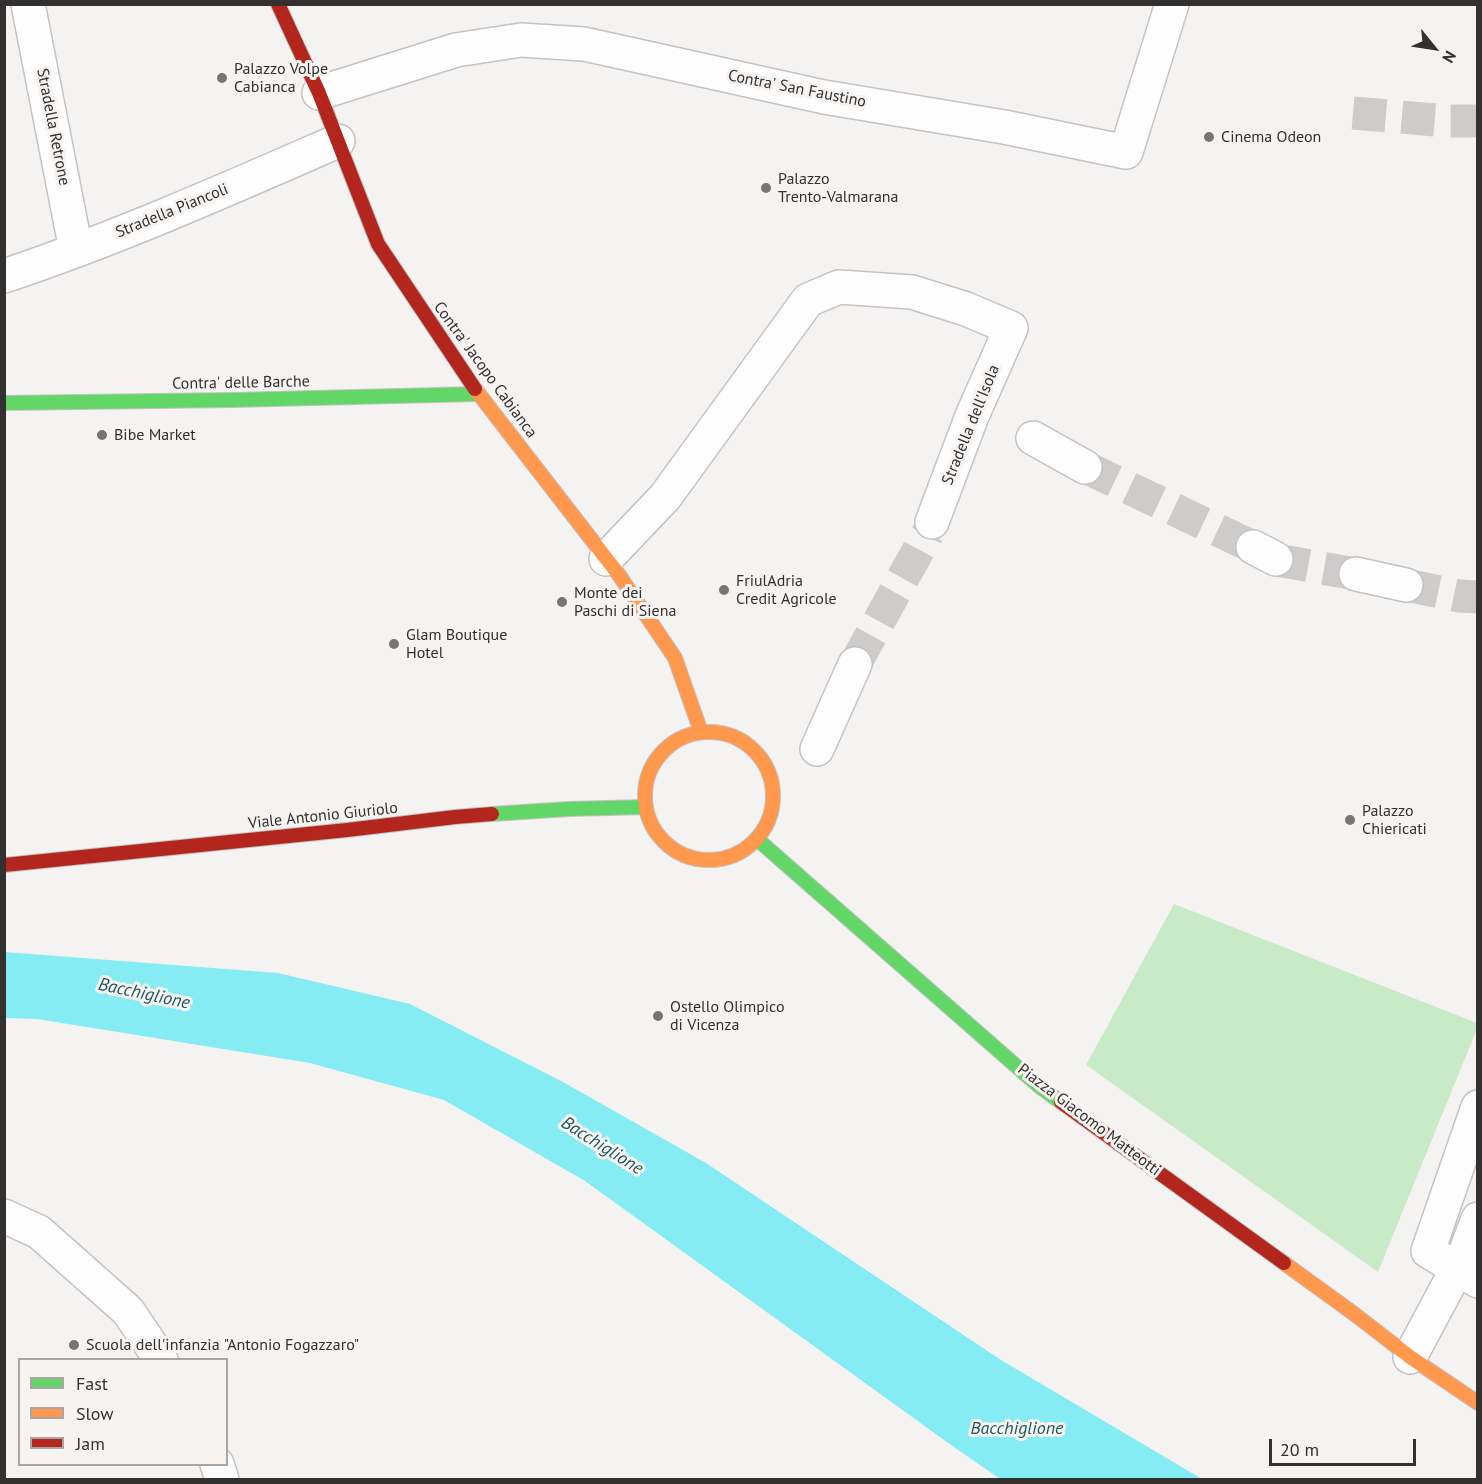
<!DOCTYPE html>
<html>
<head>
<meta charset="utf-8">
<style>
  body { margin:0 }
  #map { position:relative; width:1482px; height:1484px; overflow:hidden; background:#f5f3f2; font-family:"PT Sans",sans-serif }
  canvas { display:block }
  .frame { position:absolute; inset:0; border:6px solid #323130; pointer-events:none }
  .legend { position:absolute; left:18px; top:1358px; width:210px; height:108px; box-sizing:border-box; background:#f6f3f1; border:2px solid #a8a5a4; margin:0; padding:8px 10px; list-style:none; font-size:18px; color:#323130 }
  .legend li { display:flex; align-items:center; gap:12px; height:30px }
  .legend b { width:30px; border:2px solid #a8a5a4 }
  .north { position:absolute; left:1404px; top:18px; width:60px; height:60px; -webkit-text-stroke:4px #f6f3f1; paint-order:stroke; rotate:120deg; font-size:16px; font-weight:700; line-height:24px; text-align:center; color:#323130 }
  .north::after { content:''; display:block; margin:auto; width:21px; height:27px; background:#323130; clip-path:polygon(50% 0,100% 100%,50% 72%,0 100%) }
  .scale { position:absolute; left:1269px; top:1439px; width:147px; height:27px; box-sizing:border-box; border:3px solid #323130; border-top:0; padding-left:8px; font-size:18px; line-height:21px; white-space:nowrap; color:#323130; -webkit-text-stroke:4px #f6f3f1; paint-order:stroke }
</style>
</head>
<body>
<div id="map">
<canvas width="1482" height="1484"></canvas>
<div class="frame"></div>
<ul class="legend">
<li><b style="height:8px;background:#63d668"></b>Fast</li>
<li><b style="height:8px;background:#ff974d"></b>Slow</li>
<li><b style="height:8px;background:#b3261e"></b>Jam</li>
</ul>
<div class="north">N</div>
<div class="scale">20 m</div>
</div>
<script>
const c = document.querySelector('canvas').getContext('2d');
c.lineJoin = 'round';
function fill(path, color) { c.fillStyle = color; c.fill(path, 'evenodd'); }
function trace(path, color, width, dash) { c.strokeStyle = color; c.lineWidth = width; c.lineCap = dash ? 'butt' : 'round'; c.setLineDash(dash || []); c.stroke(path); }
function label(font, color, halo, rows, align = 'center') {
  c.font = font + ' "PT Sans",sans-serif'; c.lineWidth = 6; c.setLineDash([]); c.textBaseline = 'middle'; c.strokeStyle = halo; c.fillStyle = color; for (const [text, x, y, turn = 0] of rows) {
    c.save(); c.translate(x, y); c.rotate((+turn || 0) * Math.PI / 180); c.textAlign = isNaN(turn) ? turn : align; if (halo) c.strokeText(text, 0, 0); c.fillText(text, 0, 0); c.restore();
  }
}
fill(new Path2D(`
  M 1174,904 L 1477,1023 L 1477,1029 L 1378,1272 L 1086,1065 Z`), '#c8eac7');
fill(new Path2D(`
  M 5,952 L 278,973 L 410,1004 L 563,1082 L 706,1163 L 1001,1360 L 1202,1479 L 1000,1479 L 951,1445 L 585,1181 L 444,1100 L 310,1063 L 37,1019 L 5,1018 Z`), '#86ecf3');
trace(new Path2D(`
  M 1353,113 L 1447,121 L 1478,121
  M 1085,467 L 1253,547
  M 1276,559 L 1282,561 L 1356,574
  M 1406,585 L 1459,596 L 1478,597
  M 855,664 L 928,533`), '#cecccb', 33, [33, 16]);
const street = new Path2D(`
  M 28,4 L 76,250
  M 319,93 L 456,50 L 521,40 L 584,44 L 824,97 L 1004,127 L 1126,152 L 1172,4
  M 4,276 C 118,238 228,189 338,141
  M 1033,438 L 1085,467
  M 1253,547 L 1276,559
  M 606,559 L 665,497 L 808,300 L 839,287 L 912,292 L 966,309 L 1011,328 L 972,416 L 932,522
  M 1356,574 L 1406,585
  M 817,749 L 855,664
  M 1478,1107 L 1428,1251 L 1478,1281
  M 4,1216 L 39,1232 L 128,1311 L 161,1360
  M 1410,1357 L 1464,1256 L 1478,1219
  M 217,1464 L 222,1480`);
const fast = new Path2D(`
  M 4,403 L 232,400 L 478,394
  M 492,814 L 569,809 L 646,807
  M 757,839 L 1039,1086 L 1061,1102`);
const slow = new Path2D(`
  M 475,389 L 619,575 L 675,658 L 701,732
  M645 796a64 64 0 1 1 128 0a64 64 0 1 1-128 0Z
  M 1284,1263 L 1353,1313 L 1410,1357 L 1478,1403`);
const jam = new Path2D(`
  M 278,4 L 319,93 L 378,244 L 475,389
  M 4,865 L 347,830 L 455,817 L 492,814
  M 1061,1102 L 1284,1263`);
trace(street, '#c4c2c2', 36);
trace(fast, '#c4c2c2', 16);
trace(slow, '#c4c2c2', 16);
trace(jam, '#c4c2c2', 16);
trace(street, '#fefdfd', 33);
trace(fast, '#63d668', 14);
trace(slow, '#ff974d', 14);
trace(jam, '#b3261e', 14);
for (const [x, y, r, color] of [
  [222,78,6,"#767574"],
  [1209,137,6,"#767574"],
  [766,188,6,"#767574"],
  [102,435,6,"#767574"],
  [724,590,6,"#767574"],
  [562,602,6,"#767574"],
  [394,644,6,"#767574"],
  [1350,820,6,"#767574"],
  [658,1016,6,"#767574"],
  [74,1345,6,"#767574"]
]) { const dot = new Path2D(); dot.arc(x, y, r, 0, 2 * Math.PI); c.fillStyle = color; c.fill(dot); trace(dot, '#f6f3f1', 2); }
label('16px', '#323130', '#f6f3f1', [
  ["Palazzo Volpe",234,69],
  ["Cabianca",234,87],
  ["Cinema Odeon",1221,137],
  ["Palazzo",778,179],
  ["Trento-Valmarana",778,197],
  ["Bibe Market",114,435],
  ["FriulAdria",736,581],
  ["Credit Agricole",736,599],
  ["Monte dei",574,593],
  ["Paschi di Siena",574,611],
  ["Glam Boutique",406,635],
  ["Hotel",406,653],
  ["Palazzo",1362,811],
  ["Chiericati",1362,829],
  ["Ostello Olimpico",670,1007],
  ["di Vicenza",670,1025],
  ["Scuola dell'infanzia \"Antonio Fogazzaro\"",86,1345]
], 'left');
label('16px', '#323130', '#f6f3f1', [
  ["Contra' San Faustino",797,89,11],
  ["Stradella Retrone",53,127,79],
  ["Stradella Piancoli",172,211,-22],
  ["Contra' Jacopo Cabianca",485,370,54],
  ["Contra' delle Barche",241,383,-1],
  ["Stradella dell'Isola",971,425,-68],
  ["Viale Antonio Giuriolo",323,816,-6],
  ["Piazza Giacomo Matteotti",1089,1120,37]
]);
label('italic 18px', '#1c595e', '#f6f3f1', [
  ["Bacchiglione",144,994,12],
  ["Bacchiglione",602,1146,32],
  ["Bacchiglione",1017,1429]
]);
</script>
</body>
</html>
